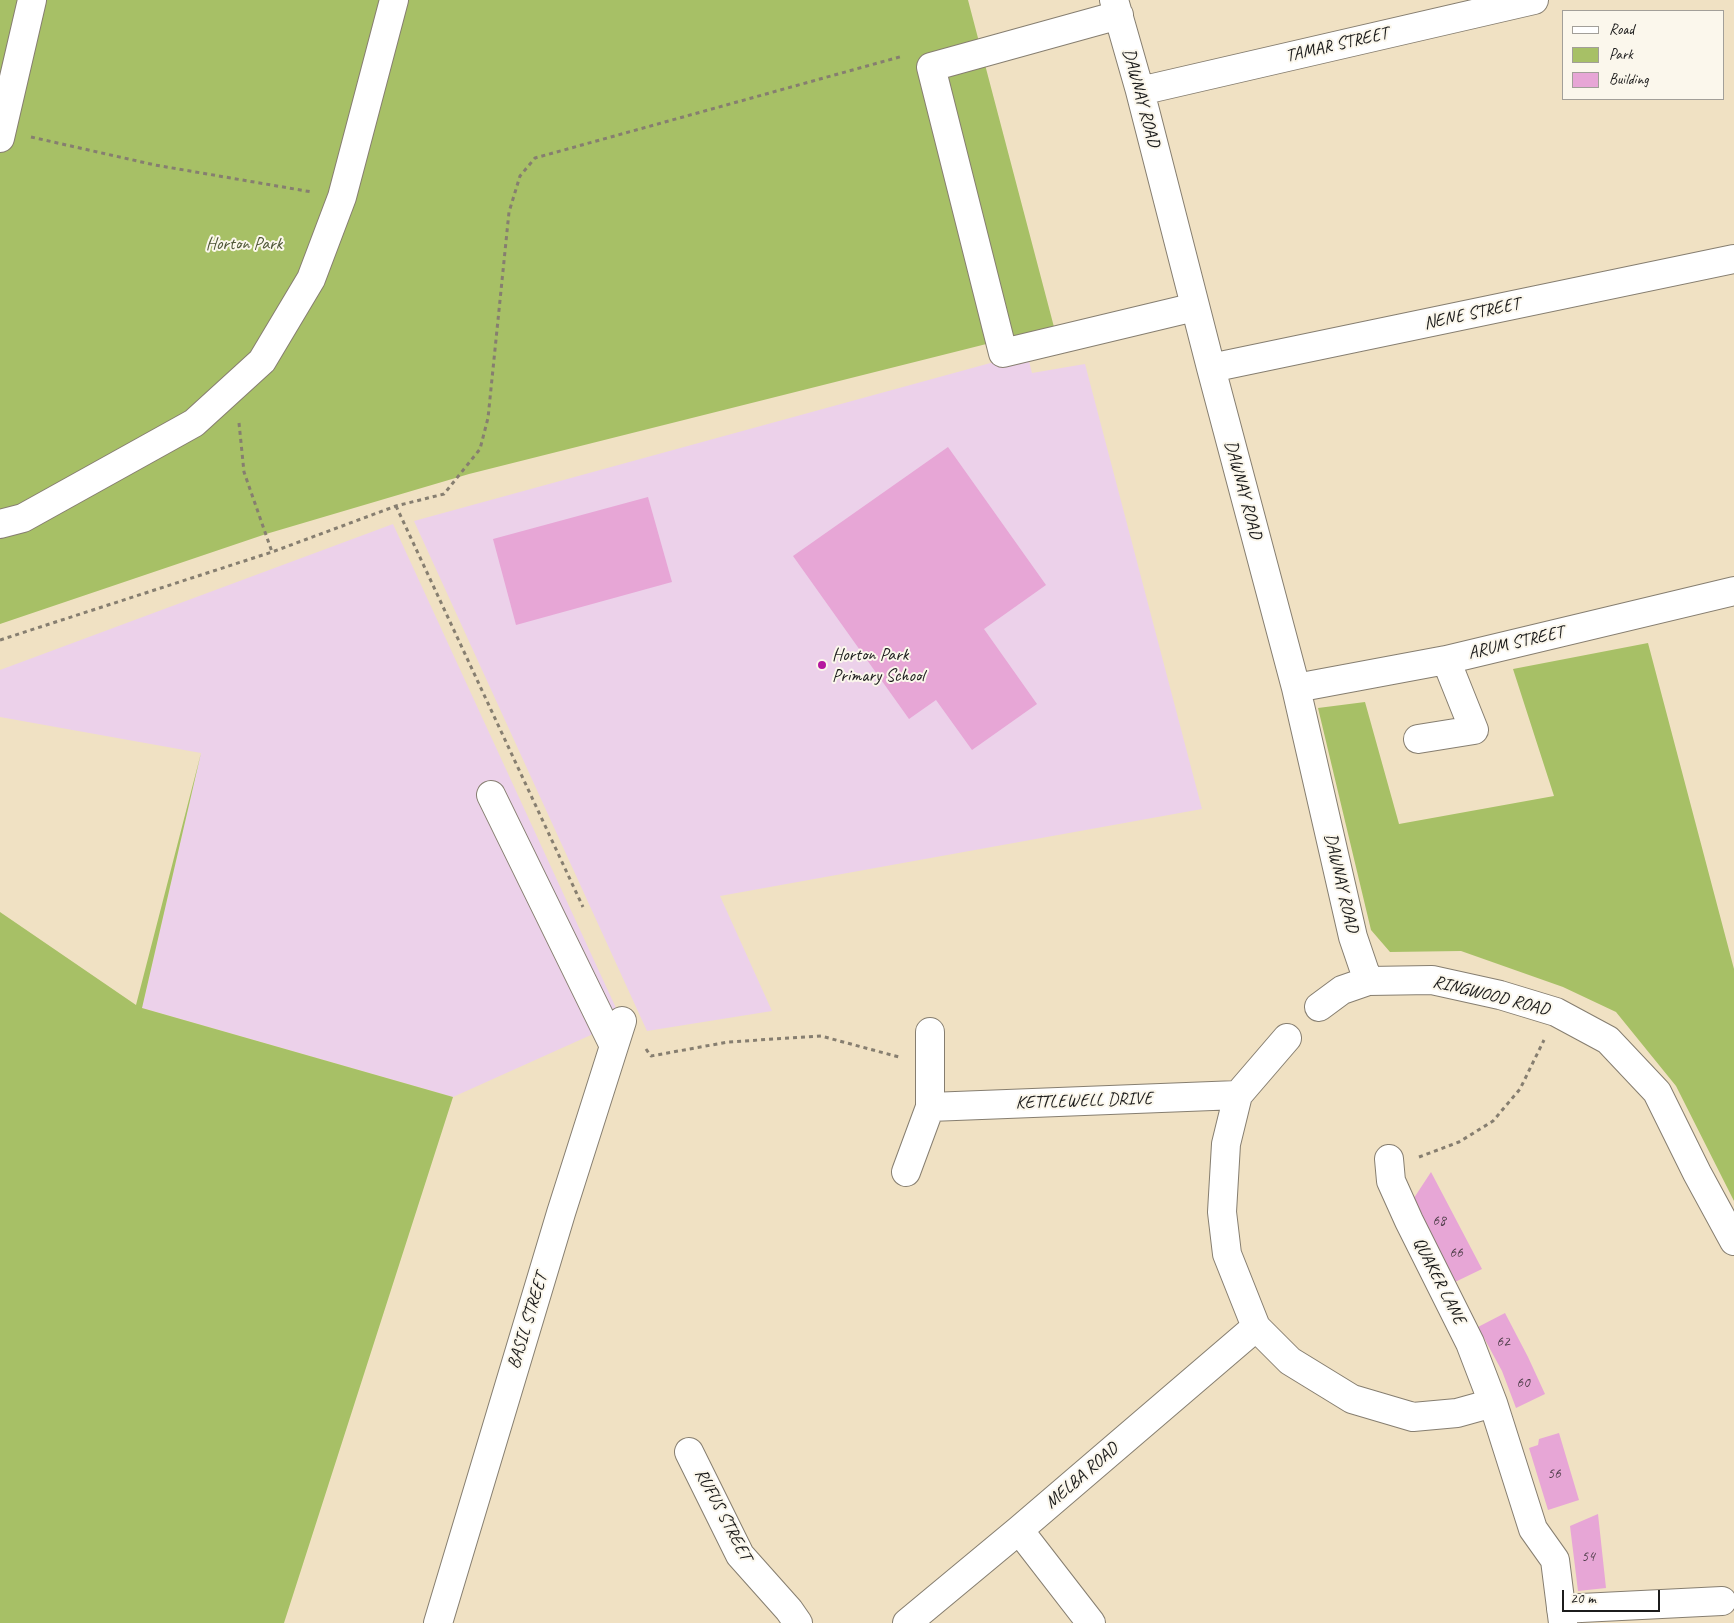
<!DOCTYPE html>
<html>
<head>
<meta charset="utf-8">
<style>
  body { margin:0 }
  #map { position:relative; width:1734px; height:1623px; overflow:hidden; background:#f0e1c3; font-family:Caveat,sans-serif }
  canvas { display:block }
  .legend { position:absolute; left:1562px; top:10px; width:162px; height:90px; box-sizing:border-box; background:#fbf7ec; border:1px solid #a29f99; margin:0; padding:6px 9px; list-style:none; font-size:15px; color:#1c1c1c }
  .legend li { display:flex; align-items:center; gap:10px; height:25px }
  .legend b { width:25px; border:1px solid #a29f99 }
  .scale { position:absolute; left:1562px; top:1590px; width:98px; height:22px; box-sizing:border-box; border:2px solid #1c1c1c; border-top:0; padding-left:6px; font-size:15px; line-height:18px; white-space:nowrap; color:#1c1c1c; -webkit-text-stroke:4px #fbf7ec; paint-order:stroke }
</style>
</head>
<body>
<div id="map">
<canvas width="1734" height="1623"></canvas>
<ul class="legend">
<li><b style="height:6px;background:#fff"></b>Road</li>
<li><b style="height:14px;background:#a7c066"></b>Park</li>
<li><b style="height:14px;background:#e7a6d6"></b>Building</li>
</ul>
<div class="scale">20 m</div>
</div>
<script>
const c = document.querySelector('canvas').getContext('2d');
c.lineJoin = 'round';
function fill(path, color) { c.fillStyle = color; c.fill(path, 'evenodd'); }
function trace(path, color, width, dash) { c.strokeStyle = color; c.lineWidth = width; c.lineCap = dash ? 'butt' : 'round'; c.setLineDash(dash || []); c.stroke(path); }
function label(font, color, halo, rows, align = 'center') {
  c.font = font + ' Caveat,sans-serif'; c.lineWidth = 4; c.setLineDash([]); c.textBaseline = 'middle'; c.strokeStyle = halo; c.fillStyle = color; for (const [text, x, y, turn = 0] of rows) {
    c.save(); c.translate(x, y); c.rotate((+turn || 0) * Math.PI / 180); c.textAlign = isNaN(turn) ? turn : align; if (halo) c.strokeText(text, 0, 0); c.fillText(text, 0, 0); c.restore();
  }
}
fill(new Path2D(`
  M 1027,353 L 1032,373 L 1085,364 L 1202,809 L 720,896 L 772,1011 L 647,1031 L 414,521 Z
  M 393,524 L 622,1021 L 453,1097 L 142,1008 L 201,753 L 0,717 L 0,670 Z`), '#ecd1ea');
fill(new Path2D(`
  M 0,0 L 968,0 L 1054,327 L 469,474 L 266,534 L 0,624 Z
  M 1648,643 L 1734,969 L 1734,1201 L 1676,1086 L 1616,1012 L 1563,987 L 1461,951 L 1390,952 L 1371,930 L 1318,708 L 1365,702 L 1399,824 L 1554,796 L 1513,669 Z
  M 201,753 L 142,1008 L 453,1097 L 284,1623 L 0,1623 L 0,912 L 136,1005 Z`), '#a7c066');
fill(new Path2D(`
  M 948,447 L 1046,585 L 984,629 L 1037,704 L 972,750 L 936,700 L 909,719 L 793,556 Z
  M 648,497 L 672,582 L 516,625 L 493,539 Z
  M 1431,1172 L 1482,1269 L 1453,1283 L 1412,1201 Z
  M 1505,1313 L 1528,1357 L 1545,1394 L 1516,1408 L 1502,1371 L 1478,1327 Z
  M 1559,1433 L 1579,1500 L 1548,1510 L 1529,1448 L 1538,1445 L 1539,1439 Z
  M 1598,1514 L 1606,1588 L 1578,1591 L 1570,1526 Z`), '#e7a6d6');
const minor = new Path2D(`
  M 1114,0 L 1140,91 L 1211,368 L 1296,688 L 1353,937 L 1368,981
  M 1119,15 L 931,67 L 1003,353 L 1195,307
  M 1140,91 L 1534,0
  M 0,138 L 32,0
  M 1211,368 L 1734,259
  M 0,524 L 23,518 L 194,423 L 262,361 L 311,279 L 342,197 L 394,0
  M 1296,688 L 1446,660 L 1734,591
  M 1418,739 L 1474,730 L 1446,660
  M 491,795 L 614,1046
  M 1319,1007 L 1342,990 L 1368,981 L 1432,980 L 1500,995 L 1556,1012 L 1608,1040 L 1657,1092 L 1697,1173 L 1734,1241
  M 930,1032 L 930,1107 L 1238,1095
  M 1287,1038 L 1238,1095 L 1226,1144 L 1222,1212 L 1227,1254 L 1256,1327 L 1290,1361 L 1352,1399 L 1413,1417 L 1457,1413 L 1493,1403 L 1533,1529 L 1555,1560 L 1563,1623
  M 1389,1159 L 1391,1181 L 1409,1221 L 1470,1343 L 1493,1403
  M 906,1172 L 930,1107
  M 689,1452 L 740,1555 L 789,1610 L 798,1623
  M 1019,1530 L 1091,1623
  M 1561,1609 L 1722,1601
  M 438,1623 L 561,1213 L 622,1021
  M 907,1623 L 1019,1530 L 1256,1327`);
trace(minor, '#867e70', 30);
trace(new Path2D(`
  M 31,137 L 155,165 L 312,192
  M 239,423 L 244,472 L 272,552
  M 396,506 L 583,907
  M 0,640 L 272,552 L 396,506 L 444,494 L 480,449 L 488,418 L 509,212 L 520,176 L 535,158 L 903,56
  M 646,1049 L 651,1056 L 728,1042 L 821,1036 L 899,1057
  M 1419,1157 L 1459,1142 L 1493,1121 L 1520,1089 L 1544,1040`), '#867e70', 3, [4, 4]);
trace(minor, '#fff', 28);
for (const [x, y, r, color] of [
  [822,665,5,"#b5179e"]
]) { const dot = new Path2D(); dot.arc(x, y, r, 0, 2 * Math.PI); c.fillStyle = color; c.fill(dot); trace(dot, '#fbf7ec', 2); }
label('15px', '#4f3e4a', null, [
  ["68",1439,1221],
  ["66",1456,1253],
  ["62",1503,1342],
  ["60",1523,1383],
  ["56",1554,1474],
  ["54",1588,1557]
]);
label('18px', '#1c1c1c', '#fbf7ec', [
  ["TAMAR STREET",1337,45,-13],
  ["DAWNAY ROAD",1141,98,75],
  ["NENE STREET",1472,314,-12],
  ["DAWNAY ROAD",1243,490,75],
  ["ARUM STREET",1516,643,-13],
  ["DAWNAY ROAD",1341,883,77],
  ["RINGWOOD ROAD",1491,996,14],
  ["KETTLEWELL DRIVE",1084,1101,-2],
  ["QUAKER LANE",1439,1281,63],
  ["BASIL STREET",528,1321,-73],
  ["MELBA ROAD",1082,1476,-41],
  ["RUFUS STREET",723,1515,62]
]);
label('18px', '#4d5536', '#fbf7ec', [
  ["Horton Park",244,244]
]);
label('18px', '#1c1c1c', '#fbf7ec', [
  ["Horton Park",832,655],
  ["Primary School",832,676]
], 'left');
</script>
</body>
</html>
